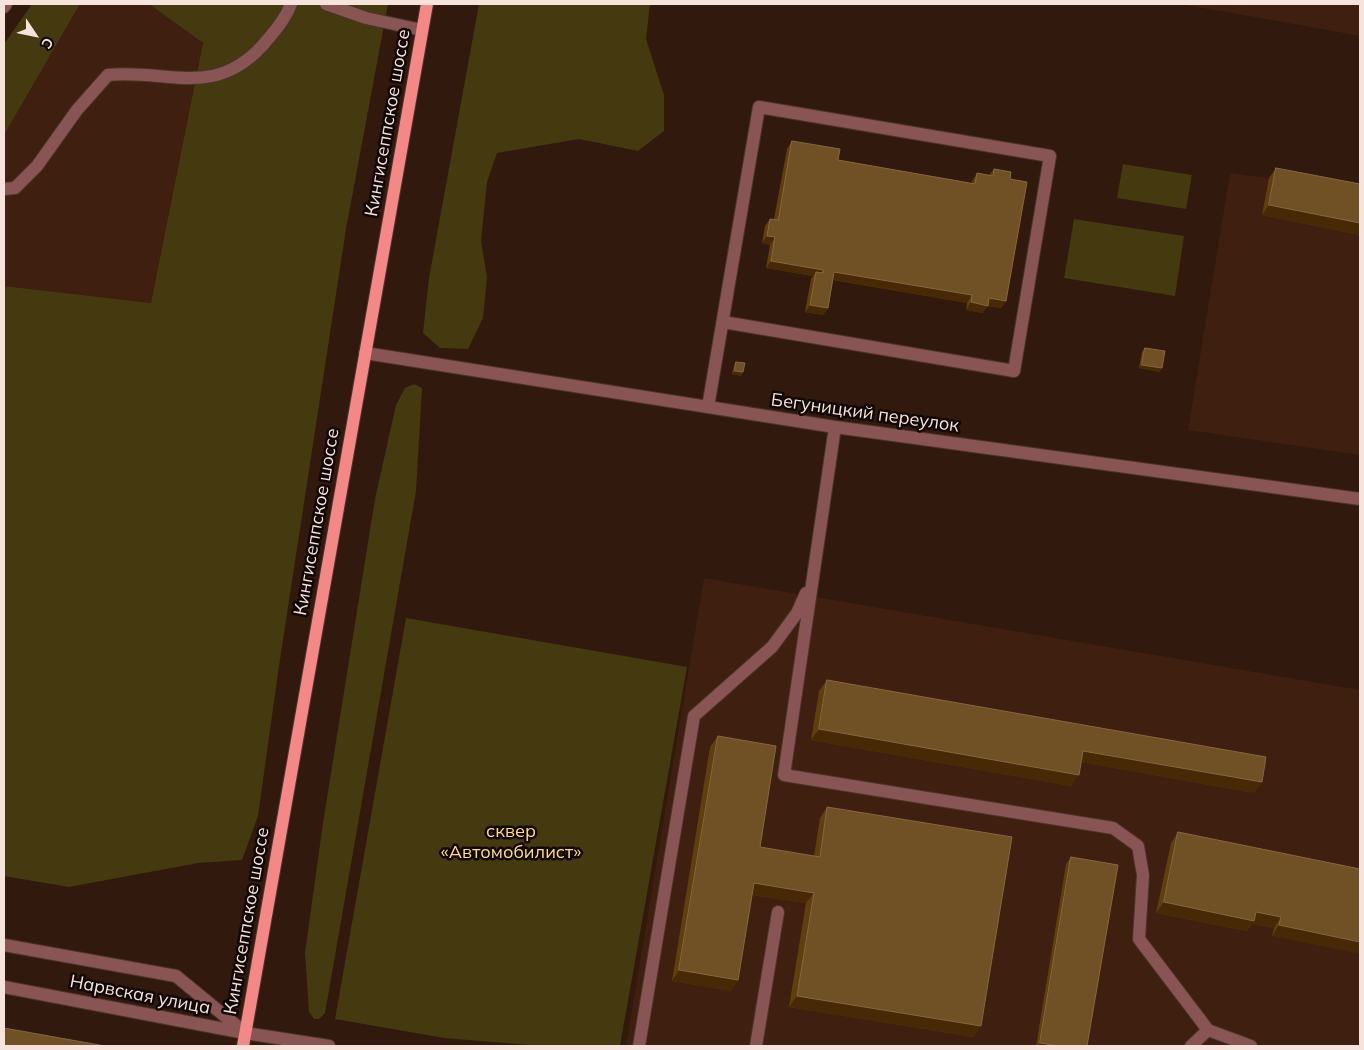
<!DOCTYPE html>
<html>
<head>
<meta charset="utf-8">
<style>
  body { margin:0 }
  #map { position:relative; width:1364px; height:1050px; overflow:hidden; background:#31190d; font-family:Mulish,sans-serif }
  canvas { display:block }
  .frame { position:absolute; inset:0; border:5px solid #f5e3dc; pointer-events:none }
  .north { position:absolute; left:10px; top:10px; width:50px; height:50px; -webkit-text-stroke:4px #110704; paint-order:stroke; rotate:124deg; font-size:14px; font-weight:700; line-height:20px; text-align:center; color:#f5e3dc }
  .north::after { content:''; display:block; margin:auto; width:18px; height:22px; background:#f5e3dc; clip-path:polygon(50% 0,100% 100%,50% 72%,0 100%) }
</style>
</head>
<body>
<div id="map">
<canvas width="1364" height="1050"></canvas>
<div class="frame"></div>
<div class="north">С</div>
</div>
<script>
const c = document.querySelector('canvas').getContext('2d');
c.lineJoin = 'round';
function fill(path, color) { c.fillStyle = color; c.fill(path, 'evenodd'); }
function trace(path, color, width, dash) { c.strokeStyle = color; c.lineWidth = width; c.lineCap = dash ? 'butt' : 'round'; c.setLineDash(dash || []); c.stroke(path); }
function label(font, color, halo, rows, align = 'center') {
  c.font = font + ' Mulish,sans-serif'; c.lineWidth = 5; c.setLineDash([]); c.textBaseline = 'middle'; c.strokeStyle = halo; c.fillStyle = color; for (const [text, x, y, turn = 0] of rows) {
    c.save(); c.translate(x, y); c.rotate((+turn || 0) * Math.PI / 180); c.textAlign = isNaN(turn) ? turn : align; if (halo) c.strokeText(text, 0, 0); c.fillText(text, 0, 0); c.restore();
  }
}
fill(new Path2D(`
  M 80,4 L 149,4 L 203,43 L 151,303 L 4,286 L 4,135 Z
  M 1178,4 L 1360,4 L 1360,36 L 1238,14 Z
  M 1230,173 L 1269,178 L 1360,196 L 1360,455 L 1188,430 Z
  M 704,578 L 1360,690 L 1360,1046 L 626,1046 Z`), '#3e1f10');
fill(new Path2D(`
  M 32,4 L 80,4 L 4,135 L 4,44 Z
  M 149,4 L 388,4 L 346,229 L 279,666 L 258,816 L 242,860 L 198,863 L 69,887 L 4,876 L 4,286 L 151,303 L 203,43 Z
  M 479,4 L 650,4 L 646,39 L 664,95 L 664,131 L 638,151 L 579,139 L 497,153 L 487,182 L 481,241 L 487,277 L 483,318 L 468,349 L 440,348 L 423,333 L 429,278 Z
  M 1123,164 L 1192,175 L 1186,209 L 1117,198 Z
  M 1074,219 L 1184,236 L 1175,296 L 1064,278 Z
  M 414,384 L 422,388 L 416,491 L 325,1013 L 319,1019 L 314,1019 L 309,1012 L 305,953 L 323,823 L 375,499 L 396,405 L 405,388 Z
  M 406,618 L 687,667 L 620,1046 L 542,1046 L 444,1038 L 335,1019 Z`), '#453910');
const minor = new Path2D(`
  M 326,4 L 366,18 L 422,30
  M 4,7 L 6,4
  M 4,189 L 15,188 L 37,166 L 77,110 L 108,75 C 169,69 214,99 263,45 C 274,32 285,20 291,4
  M 365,353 L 835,427 L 1360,499
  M 708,407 L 759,107 L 1050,156 L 1014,371 L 723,322
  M 835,427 L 784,775 L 1113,828 L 1138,846 L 1143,875 L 1139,939 L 1208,1030 L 1251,1046
  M 4,945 L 176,976 L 243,1031
  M 4,987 L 245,1033 L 329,1046
  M 639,1046 L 694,716 L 772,647 L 797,613 L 806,593
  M 756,1046 L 778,912
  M 1191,1046 L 1208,1030`);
const major = new Path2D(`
  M 243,1046 L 427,4`);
trace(minor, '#4c352a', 14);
trace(major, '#4c352a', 14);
trace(minor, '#895554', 12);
trace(major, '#f48886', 12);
fill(new Path2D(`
  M 792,141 L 838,160 L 972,183 L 972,181 L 977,173 L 989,175 L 994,169 L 1010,179 L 1006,301 L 1001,308 L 987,306 L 983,313 L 966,310 L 967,303 L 833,280 L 828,308 L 823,315 L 805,312 L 811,279 L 813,276 L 766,268 L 770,245 L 762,243 L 765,226 L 770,219 L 774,219 L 787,149 Z
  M 1276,168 L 1360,184 L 1360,235 L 1262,215 L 1269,178 Z
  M 1145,348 L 1160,372 L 1139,368 L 1142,352 Z
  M 736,362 L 743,372 L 741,376 L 732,374 L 734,366 Z
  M 827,680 L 1254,793 L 1081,762 L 1071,786 L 811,740 L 819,691 Z
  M 718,736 L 760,847 L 814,856 L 820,818 L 827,807 L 974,1037 L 789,1007 L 806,903 L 752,895 L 738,980 L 731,991 L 672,981 L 710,747 Z
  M 1178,832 L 1360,869 L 1272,936 L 1274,928 L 1252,924 L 1247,931 L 1156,913 L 1171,843 Z
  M 1071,857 L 1087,1046 L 1036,1046 L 1066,864 Z`), '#603f0f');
fill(new Path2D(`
  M 1269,205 L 1360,223 L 1360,235 L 1262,215 Z
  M 767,236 L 775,237 L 770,245 L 762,243 Z
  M 771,261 L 823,270 L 818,277 L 816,272 L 813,276 L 766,268 Z
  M 834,272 L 972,295 L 967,303 L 829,279 Z
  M 989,298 L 1006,301 L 1001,308 L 987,306 L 983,313 L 966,310 L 971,302 Z
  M 810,305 L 828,308 L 823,315 L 805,312 Z
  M 1142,365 L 1162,368 L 1160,372 L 1139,368 Z
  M 735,371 L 743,372 L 741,376 L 732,374 Z
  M 819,729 L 1079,775 L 1071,786 L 811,740 Z
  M 1083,751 L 1262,782 L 1254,793 L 1075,761 Z
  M 754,883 L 814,893 L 806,903 L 746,894 Z
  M 1164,902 L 1256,912 L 1281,917 L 1274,928 L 1252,924 L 1247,931 L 1156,913 Z
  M 1279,925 L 1360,942 L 1360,954 L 1272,936 Z
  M 679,970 L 738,980 L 731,991 L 672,981 Z
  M 797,996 L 981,1026 L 974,1037 L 789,1007 Z
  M 1040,1043 L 1059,1046 L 1038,1046 Z`), '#472905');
const building = new Path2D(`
  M 792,141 L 840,149 L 838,160 L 975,184 L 977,173 L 993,176 L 994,169 L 1011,172 L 1010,179 L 1027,182 L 1006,301 L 989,298 L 988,306 L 971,302 L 972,295 L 834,272 L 828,308 L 810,305 L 816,272 L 823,273 L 823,270 L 771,261 L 775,237 L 767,236 L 770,219 L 778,220 Z
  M 1276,168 L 1360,184 L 1360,223 L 1269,205 Z
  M 1145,348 L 1165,351 L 1162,368 L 1142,365 Z
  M 736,362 L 745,363 L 743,372 L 735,371 Z
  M 827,680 L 1266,757 L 1262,782 L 1083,751 L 1079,775 L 819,729 Z
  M 718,736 L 776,746 L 760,847 L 820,857 L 827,807 L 1012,837 L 981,1026 L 797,996 L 814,893 L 754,883 L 738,980 L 679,970 Z
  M 1178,832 L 1360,869 L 1360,942 L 1279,925 L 1281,917 L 1256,912 L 1254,921 L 1164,902 Z
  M 1071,857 L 1118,865 L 1087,1046 L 1059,1046 L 1040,1043 Z
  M 4,1028 L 105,1046 L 4,1046 Z`);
fill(building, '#705125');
trace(building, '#856842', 1);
label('18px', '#f5e3dc', '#110704', [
  ["Кингисеппское шоссе",388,123,-80],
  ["Бегуницкий переулок",865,413,8],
  ["Кингисеппское шоссе",317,522,-80],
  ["Кингисеппское шоссе",247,921,-80],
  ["Нарвская улица",140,995,11]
]);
label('18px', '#ffdf79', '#110704', [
  ["сквер",511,832],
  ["«Автомобилист»",511,853]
]);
</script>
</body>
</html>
